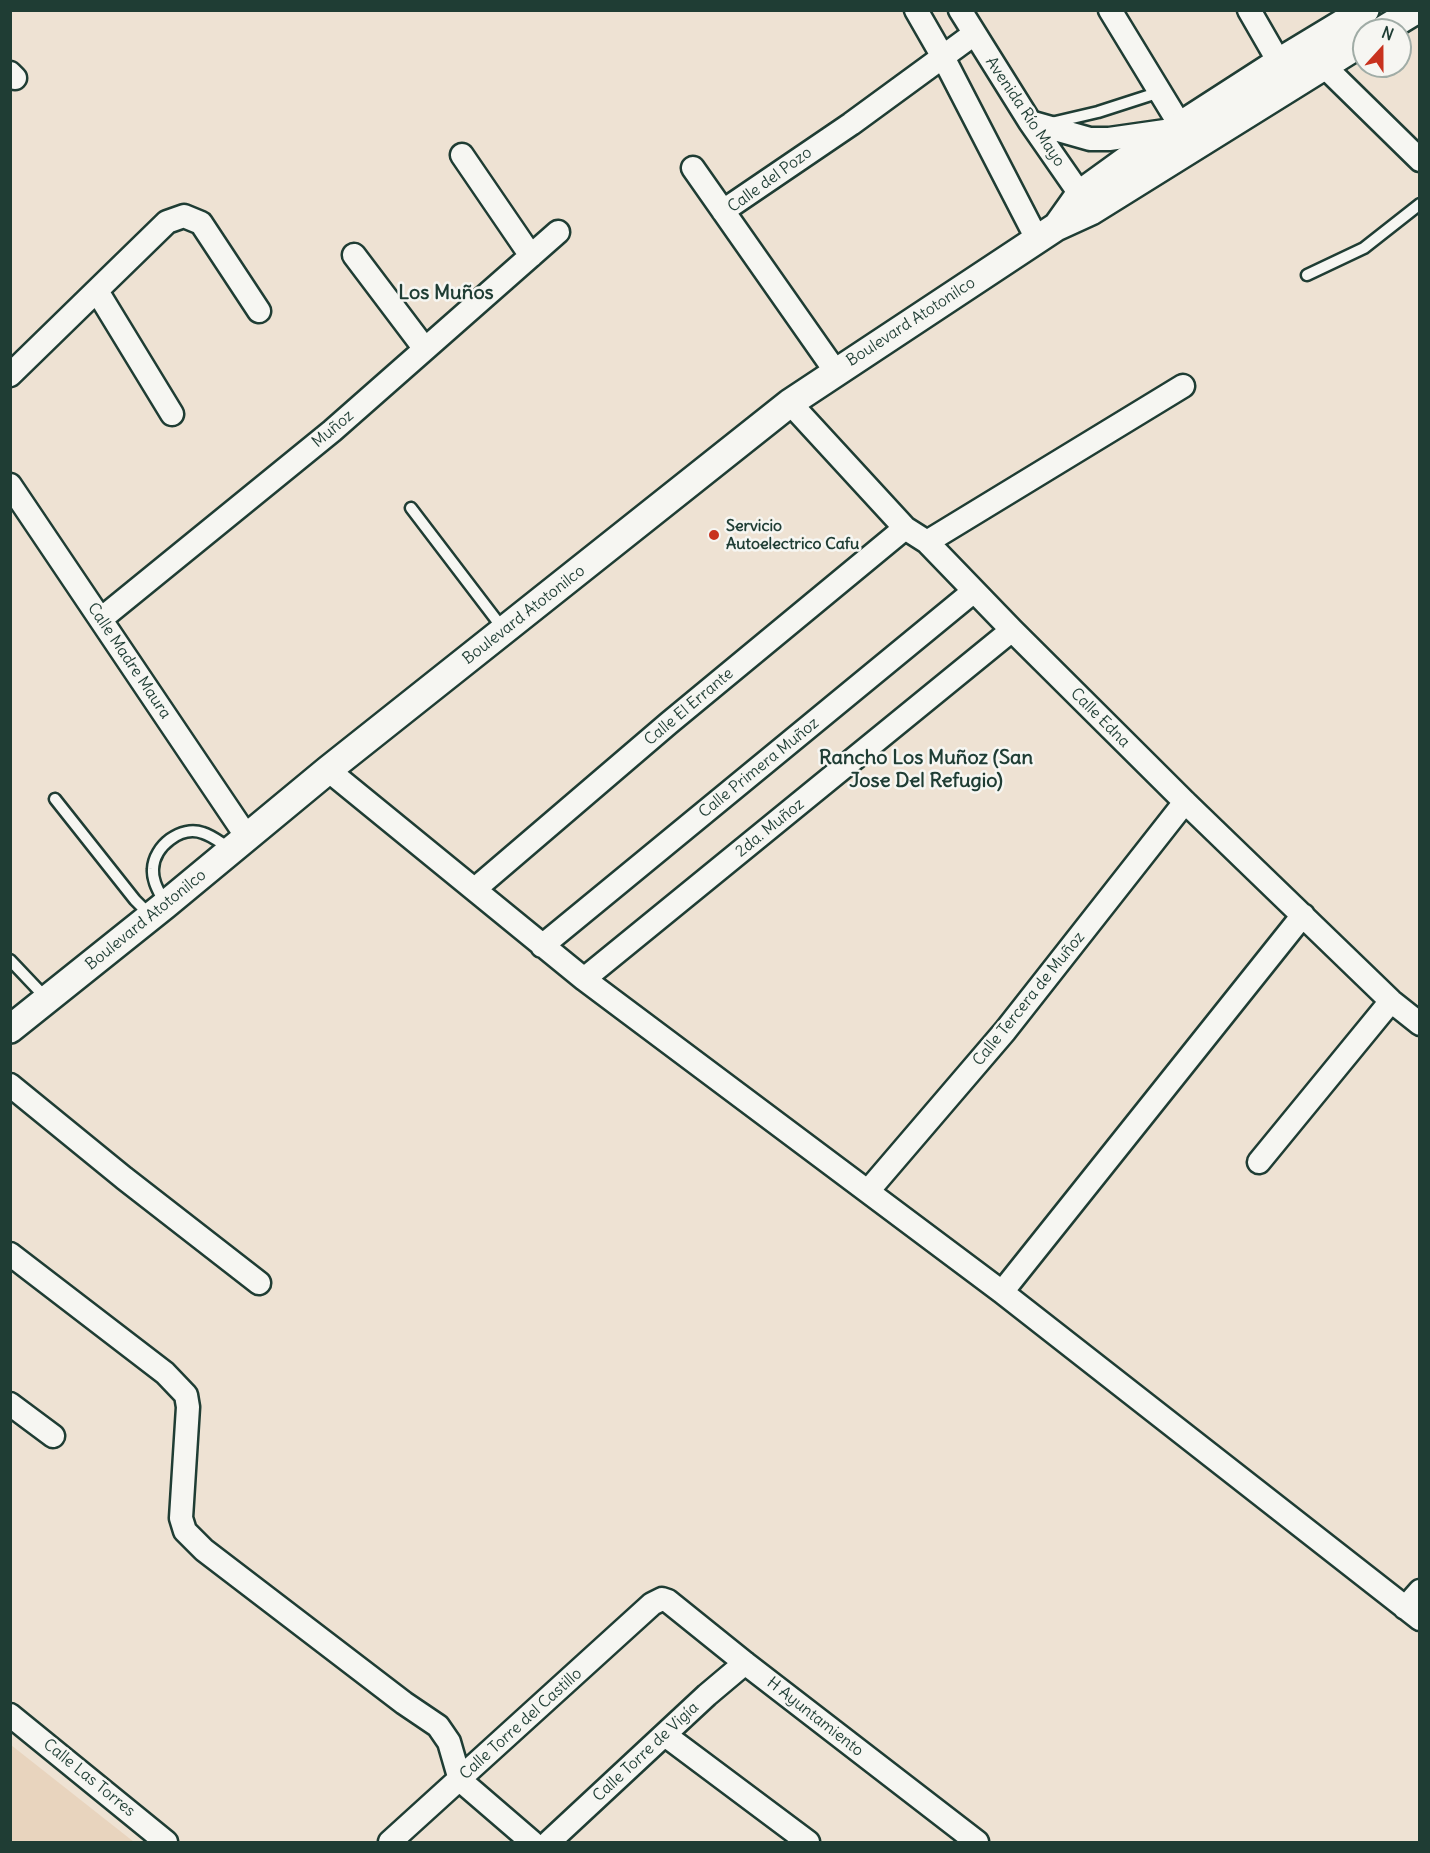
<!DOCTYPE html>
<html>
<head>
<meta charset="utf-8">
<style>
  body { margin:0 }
  #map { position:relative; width:1430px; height:1853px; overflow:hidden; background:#eee2d3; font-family:Delius,sans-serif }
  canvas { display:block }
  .frame { position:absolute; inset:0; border:12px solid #1f3d34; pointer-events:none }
  .north { position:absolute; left:1352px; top:18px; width:60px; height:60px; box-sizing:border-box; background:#f6f6f2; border:2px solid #a0aca6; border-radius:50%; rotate:21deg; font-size:16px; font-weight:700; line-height:24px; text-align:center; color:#1f3d34 }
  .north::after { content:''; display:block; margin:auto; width:21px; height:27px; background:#c8321e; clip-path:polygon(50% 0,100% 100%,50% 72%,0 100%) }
</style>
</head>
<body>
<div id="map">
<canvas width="1430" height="1853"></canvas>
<div class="frame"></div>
<div class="north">N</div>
</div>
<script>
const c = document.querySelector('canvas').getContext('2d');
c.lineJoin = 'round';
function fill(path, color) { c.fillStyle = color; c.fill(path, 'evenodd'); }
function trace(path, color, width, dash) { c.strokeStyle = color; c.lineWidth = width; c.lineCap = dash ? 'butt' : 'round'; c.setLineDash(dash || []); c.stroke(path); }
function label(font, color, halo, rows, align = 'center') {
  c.font = font + ' Delius,sans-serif'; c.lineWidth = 5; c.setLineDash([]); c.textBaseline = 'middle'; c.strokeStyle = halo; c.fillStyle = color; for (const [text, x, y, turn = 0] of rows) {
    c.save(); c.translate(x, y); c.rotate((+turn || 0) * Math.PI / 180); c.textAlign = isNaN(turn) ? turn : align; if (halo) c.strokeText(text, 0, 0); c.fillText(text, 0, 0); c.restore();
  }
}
fill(new Path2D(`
  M 11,1745 L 134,1842 L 11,1842 Z`), '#e8d4be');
const service = new Path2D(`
  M 1051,123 L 1098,112 L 1160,92
  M 1307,275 L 1364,248 L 1420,204
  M 411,508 L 504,630
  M 55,799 L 135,900 L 151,916
  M 165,904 C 160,893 152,882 153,869 C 154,846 181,825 203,833 C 213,836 222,844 231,849
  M 10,960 L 47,999`);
const minor = new Path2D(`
  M 916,10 L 943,57 L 1037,239
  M 960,10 L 1030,122 L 1089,207
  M 1110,10 L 1180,125 L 1187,141
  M 1249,10 L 1287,76
  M 1323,65 L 1420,160
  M 10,73 L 15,78
  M 1030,122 L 1090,139 L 1109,139 L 1172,130
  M 462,155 L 531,256
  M 693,168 L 836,372
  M 723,211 L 851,124 L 974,34
  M 354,255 L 425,349
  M 97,291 L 172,414
  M 10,375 L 167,222 L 184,216 L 201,223 L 259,311
  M 790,403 L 905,528 L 927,542 L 1012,630 L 1185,802 L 1391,1001 L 1420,1024
  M 10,485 L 247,837
  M 927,542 L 1183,386
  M 101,619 L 332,431 L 558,232
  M 328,770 L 584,979 L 1002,1292 L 1420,1619
  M 475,889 L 669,723 L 905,528
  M 542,946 L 974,591
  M 584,979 L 1012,630
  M 10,1085 L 124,1178 L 259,1283
  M 1259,1162 L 1391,1001
  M 868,1191 L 1005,1031 L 1185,802
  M 10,1254 L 165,1373 L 186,1395 L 188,1407 L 181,1518 L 185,1531 L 204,1550 L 404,1703 L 438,1726 L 449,1742 L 460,1780 L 532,1842
  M 1002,1292 L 1303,915
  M 10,1404 L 53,1436
  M 1405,1608 L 1420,1591
  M 10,1715 L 166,1842
  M 665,1735 L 808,1842
  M 390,1842 L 652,1604 L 662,1599 L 668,1601 L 745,1663 L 977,1842
  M 549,1842 L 707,1695 L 745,1663`);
const tertiary = new Path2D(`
  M 1383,30 L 1416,10
  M 1058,225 L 1080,194 L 1127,160 L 1279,62 L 1365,10
  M 10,1029 L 165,905 L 328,770 L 790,403 L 1056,227 L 1091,211 L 1364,41`);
trace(service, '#1f3d34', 15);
trace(minor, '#1f3d34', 27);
trace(tertiary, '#1f3d34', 32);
trace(service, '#f6f6f2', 10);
trace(minor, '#f6f6f2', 22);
trace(tertiary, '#f6f6f2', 27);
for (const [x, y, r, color] of [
  [714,535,6,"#c8321e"]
]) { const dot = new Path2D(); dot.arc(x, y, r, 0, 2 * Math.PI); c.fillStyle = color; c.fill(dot); trace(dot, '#f6f6f2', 2); }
label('16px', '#1f3d34', '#f6f6f2', [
  ["Avenida Río Mayo",1025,112,56],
  ["Calle del Pozo",770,180,-36],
  ["Boulevard Atotonilco",911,322,-33],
  ["Muñoz",333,429,-40],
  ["Boulevard Atotonilco",524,615,-38],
  ["Calle Madre Maura",129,661,56],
  ["Calle El Errante",689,707,-40],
  ["Calle Edna",1100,718,45],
  ["Calle Primera Muñoz",759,768,-39],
  ["2da. Muñoz",770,828,-39],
  ["Boulevard Atotonilco",146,920,-39],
  ["Calle Tercera de Muñoz",1029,999,-51],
  ["H Ayuntamiento",815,1717,38],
  ["Calle Torre del Castillo",521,1724,-42],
  ["Calle Torre de Vigía",646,1752,-43],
  ["Calle Las Torres",89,1778,39]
]);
label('bold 16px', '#1f3d34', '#f6f6f2', [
  ["Servicio",726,526],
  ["Autoelectrico Cafu",726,544]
], 'left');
label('bold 20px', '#1f3d34', '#f6f6f2', [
  ["Los Muños",446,293],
  ["Rancho Los Muñoz (San",926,758],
  ["Jose Del Refugio)",926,781]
]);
</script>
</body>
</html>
